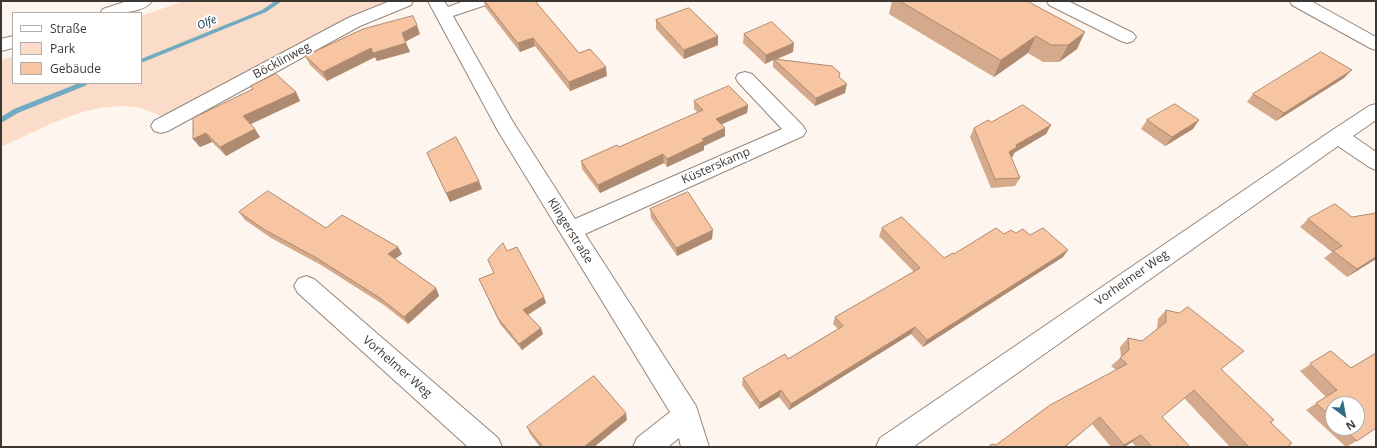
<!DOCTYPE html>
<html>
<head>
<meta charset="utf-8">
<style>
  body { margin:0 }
  #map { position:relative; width:1377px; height:448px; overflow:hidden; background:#fef5ee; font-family:"Open Sans",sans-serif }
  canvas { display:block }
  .frame { position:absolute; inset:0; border:2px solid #3d3733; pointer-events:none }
  .legend { position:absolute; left:12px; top:12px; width:130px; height:72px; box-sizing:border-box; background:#fff; border:1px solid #b1afad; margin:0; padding:5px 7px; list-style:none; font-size:12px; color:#3d3733 }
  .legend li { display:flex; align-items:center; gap:8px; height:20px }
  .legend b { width:20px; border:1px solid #b1afad }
  .north { position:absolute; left:1325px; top:396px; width:40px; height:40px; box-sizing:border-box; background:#fff; border:1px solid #b1afad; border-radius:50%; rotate:148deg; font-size:11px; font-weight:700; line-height:16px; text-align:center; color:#3d3733 }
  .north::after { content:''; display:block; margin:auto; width:14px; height:18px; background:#316e85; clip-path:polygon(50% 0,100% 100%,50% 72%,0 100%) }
</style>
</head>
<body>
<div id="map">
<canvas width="1377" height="448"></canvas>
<div class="frame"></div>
<ul class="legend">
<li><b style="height:5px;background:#fff"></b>Straße</li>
<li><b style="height:11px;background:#fadcc8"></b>Park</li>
<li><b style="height:11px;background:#f8c5a2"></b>Gebäude</li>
</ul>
<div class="north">N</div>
</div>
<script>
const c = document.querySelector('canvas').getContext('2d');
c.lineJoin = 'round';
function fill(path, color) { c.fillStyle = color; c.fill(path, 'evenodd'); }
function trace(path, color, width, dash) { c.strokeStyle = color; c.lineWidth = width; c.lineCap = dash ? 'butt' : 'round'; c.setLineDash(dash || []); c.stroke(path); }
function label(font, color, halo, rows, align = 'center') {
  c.font = font + ' "Open Sans",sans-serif'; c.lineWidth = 4; c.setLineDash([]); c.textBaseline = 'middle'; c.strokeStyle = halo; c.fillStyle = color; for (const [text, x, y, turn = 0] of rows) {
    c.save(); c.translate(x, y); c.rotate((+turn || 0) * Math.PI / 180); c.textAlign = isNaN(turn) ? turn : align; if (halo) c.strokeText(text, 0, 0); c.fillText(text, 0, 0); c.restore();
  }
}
fill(new Path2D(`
  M 184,1 L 389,1 L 372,7 L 351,17 L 163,117 C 156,114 148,110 140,108 C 91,99 44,128 1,147 L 1,60 L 13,56 L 13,83 L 141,83 L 141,16 Z`), '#fadcc8');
fill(new Path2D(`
  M 275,1 L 282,1 L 266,12 L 141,63 L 141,59 L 262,10 Z
  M 79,83 L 88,83 L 87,85 L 18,113 L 1,123 L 1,117 L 14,109 Z`), '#72aac0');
const minor = new Path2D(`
  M 390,1 L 413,1 L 411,5 L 360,26 L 168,131 L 161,133 L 154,131 L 151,126 L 154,121 L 348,18 Z
  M 428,1 L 444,1 L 448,7 L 464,1 L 488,1 L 486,5 L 453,16 L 513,122 L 575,219 L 782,129 L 738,82 L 736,78 L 738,74 L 745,72 L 752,74 L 803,126 L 806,131 L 803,136 L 585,234 L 696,406 L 709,447 L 681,447 L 679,438 L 668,447 L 633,447 L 637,438 L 670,412 L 498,131 Z
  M 1047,1 L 1068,1 L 1133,33 L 1136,37 L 1133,41 L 1127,43 L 1121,41 L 1049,5 Z
  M 1290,1 L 1311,1 L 1376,37 L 1376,50 L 1370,48 L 1292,5 Z
  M 1376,104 L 1376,120 L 1353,136 L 1376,152 L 1376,170 L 1369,167 L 1338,146 L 913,447 L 876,447 L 880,438 L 1331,131 L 1369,106 Z
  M 306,276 L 314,279 L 498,438 L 502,447 L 468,447 L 298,293 L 294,286 L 298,279 Z`);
const major = new Path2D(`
  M 127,1 L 152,1 C 144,14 114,13 100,13 L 103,9 Z
  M 13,36 L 13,48 L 1,51 L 1,39 Z`);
trace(minor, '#94867d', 2);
trace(major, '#94867d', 2);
fill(minor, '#fff');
fill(major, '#fff');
fill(new Path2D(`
  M 484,1 L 535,1 L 579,53 L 607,76 L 570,91 L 535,46 L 520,52 L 485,7 Z
  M 892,1 L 1027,1 L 1077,49 L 1059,62 L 1043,62 L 1028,53 L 994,77 L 889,14 Z
  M 656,20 L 718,36 L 718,45 L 684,59 L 656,29 Z
  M 420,34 L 405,41 L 410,52 L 377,61 L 375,57 L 327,81 L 310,65 L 305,56 Z
  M 744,34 L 793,52 L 776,59 L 839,77 L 845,93 L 815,106 L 773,67 L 773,60 L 765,64 L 743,43 Z
  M 1344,78 L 1276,121 L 1247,102 L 1253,94 Z
  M 251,86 L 296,92 L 300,101 L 250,124 L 260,137 L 226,156 L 212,142 L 200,147 L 193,139 L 252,89 Z
  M 694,101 L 748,105 L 747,113 L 721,124 L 725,136 L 704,146 L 704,150 L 667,167 L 664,163 L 600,193 L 582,169 L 581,161 L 619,147 L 698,113 L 694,109 Z
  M 1147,120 L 1193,129 L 1165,146 L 1141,129 Z
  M 991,122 L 1051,125 L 1046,134 L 1014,153 L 1013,156 L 1011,157 L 1020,178 L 1015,186 L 991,188 L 970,137 L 974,128 Z
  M 427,153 L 482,189 L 450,202 Z
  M 650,209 L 712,239 L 677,256 L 651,218 Z
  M 239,212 L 326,228 L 398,247 L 402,254 L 395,259 L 436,288 L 439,296 L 408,324 L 384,305 L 321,265 L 271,238 L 245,220 Z
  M 1308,219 L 1376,259 L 1347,277 L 1324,258 L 1332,252 L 1300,227 Z
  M 882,228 L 944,258 L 1004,234 L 1016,233 L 1030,235 L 1068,250 L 1063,257 L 923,347 L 911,334 L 789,410 L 779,397 L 759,409 L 742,385 L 743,378 L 788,359 L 838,329 L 833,324 L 835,317 L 914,272 L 879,236 Z
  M 507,251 L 546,303 L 528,315 L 543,334 L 522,350 L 500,324 L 479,279 L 494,273 L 488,260 Z
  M 1166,310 L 1271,422 L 1287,447 L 1230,447 L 1184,398 L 1162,417 L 1190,447 L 1136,447 L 1132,442 L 1124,447 L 1111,447 L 1092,424 L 996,445 L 1116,370 L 1111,366 L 1121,357 L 1120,347 L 1128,338 L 1142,341 L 1157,329 L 1158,319 Z
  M 1331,351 L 1351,368 L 1376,353 L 1376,428 L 1357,441 L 1346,447 L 1306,410 L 1326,397 L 1300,371 ZM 1333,404 L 1357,404 L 1357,428 L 1333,428 Z
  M 627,420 L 594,447 L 540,447 L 530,434 L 527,427 Z`), '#d5a98b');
fill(new Path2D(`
  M 417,25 L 420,34 L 405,42 L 402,33 Z
  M 1085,32 L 1077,49 L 1059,62 L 1068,45 Z
  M 718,36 L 718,45 L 684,59 L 684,50 Z
  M 1036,36 L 1028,53 L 994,77 L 1001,60 Z
  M 533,38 L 535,46 L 520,52 L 518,43 Z
  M 406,43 L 410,52 L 377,61 L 373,53 Z
  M 794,43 L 793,52 L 775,60 L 774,59 L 773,60 L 765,64 L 766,55 Z
  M 371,48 L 375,57 L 327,81 L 323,72 Z
  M 606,67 L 607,76 L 570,91 L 569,82 Z
  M 1352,70 L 1344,78 L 1276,121 L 1284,113 Z
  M 847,84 L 845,93 L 815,106 L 816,98 Z
  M 296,92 L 300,101 L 249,125 L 243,116 Z
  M 748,105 L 747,113 L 716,127 L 716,119 Z
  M 1199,120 L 1193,129 L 1165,146 L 1172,137 Z
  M 1051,125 L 1046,134 L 1014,153 L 1013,156 L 1004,161 L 1009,152 L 1016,145 Z
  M 725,128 L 725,136 L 704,146 L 704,150 L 667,167 L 667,159 L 702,139 Z
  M 255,129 L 260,137 L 226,156 L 220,147 Z
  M 206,133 L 212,142 L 200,147 L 193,139 Z
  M 663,154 L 664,163 L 600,193 L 598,185 Z
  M 479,181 L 482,189 L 450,202 L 446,193 Z
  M 713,230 L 712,239 L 677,256 L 676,248 Z
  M 398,247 L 402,254 L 392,261 L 388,254 Z
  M 1068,250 L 1063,257 L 923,347 L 927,340 Z
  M 1376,257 L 1376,259 L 1347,277 L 1357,269 Z
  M 436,288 L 439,296 L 408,324 L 404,317 Z
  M 544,297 L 546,303 L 525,316 L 523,310 Z
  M 915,327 L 911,334 L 789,410 L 791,404 Z
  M 541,328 L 543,334 L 522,350 L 519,344 Z
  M 781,390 L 779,397 L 759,409 L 760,403 Z
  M 626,413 L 627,420 L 594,447 L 584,447 Z
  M 1100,417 L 1065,447 L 1064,447 Z
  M 1141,435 L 1132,442 L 1124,447 L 1122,447 L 1124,445 Z`), '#ae8a71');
const building = new Path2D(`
  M 485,1 L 535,1 L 579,53 L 590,49 L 606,67 L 569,82 L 533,38 L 518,43 Z
  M 900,1 L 1027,1 L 1085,32 L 1068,45 L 1051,45 L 1036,36 L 1001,60 Z
  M 689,8 L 718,36 L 684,50 L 656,20 Z
  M 413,16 L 417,25 L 402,33 L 406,43 L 373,53 L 371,48 L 323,72 L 305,56 L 363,29 Z
  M 772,22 L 794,43 L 766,55 L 744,34 Z
  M 1321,52 L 1352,70 L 1284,113 L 1253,94 Z
  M 774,59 L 832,66 L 840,73 L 839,77 L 847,84 L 816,98 Z
  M 276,74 L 296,92 L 243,116 L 255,129 L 220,147 L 206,133 L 193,139 L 193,118 L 253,89 L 251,86 Z
  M 729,86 L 748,105 L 716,119 L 725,128 L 702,139 L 704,141 L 667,159 L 663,154 L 598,185 L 581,161 L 617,145 L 619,147 L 703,110 L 694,101 Z
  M 1175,104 L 1199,120 L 1172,137 L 1147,120 Z
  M 1023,105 L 1051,125 L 1016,145 L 1017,147 L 1009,152 L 1020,178 L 995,179 L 974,128 L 988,120 L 991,122 Z
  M 456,137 L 479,181 L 446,193 L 427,153 Z
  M 268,191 L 326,228 L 342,215 L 398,247 L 388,254 L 436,288 L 404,317 L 380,298 L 315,257 L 265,230 L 239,212 Z
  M 688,192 L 713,230 L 676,248 L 650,209 Z
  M 1335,204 L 1352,217 L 1376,213 L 1376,257 L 1357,269 L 1333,251 L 1342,246 L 1308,219 Z
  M 902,217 L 944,258 L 953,253 L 954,254 L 996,228 L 1004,234 L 1011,230 L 1016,233 L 1023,229 L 1030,235 L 1043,228 L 1068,250 L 927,340 L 915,327 L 791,404 L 781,390 L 760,403 L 743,378 L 785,354 L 788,359 L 843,326 L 835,317 L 920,268 L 882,228 Z
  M 503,243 L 507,251 L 517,247 L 544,297 L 523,310 L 541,328 L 519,344 L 498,318 L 479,279 L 494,273 L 488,260 Z
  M 1188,307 L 1244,351 L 1221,369 L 1274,420 L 1270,422 L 1292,443 L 1287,447 L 1249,447 L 1194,390 L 1162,417 L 1190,447 L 1152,447 L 1141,435 L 1124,445 L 1100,417 L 1064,447 L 988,447 L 992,444 L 996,445 L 1050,405 L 1127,364 L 1120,358 L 1129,350 L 1128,338 L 1142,341 L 1166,322 L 1166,310 L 1179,313 Z
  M 1331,351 L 1351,368 L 1376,353 L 1376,428 L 1357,441 L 1343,428 L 1357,428 L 1357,404 L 1333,404 L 1333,418 L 1316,403 L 1337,390 L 1310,364 Z
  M 594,376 L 626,413 L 584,447 L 543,447 L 527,427 Z`);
fill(building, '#f8c5a2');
trace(building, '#ae8a71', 1);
label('italic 11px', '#052e3c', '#fff', [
  ["Olfe",207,23,-22]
]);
label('12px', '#3d3733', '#fff', [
  ["Böcklinweg",282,61,-28],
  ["Küsterskamp",716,166,-24],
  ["Klingerstraße",570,231,58],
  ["Vorhelmer Weg",1132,278,-35],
  ["Vorhelmer Weg",397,367,41]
]);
</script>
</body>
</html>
